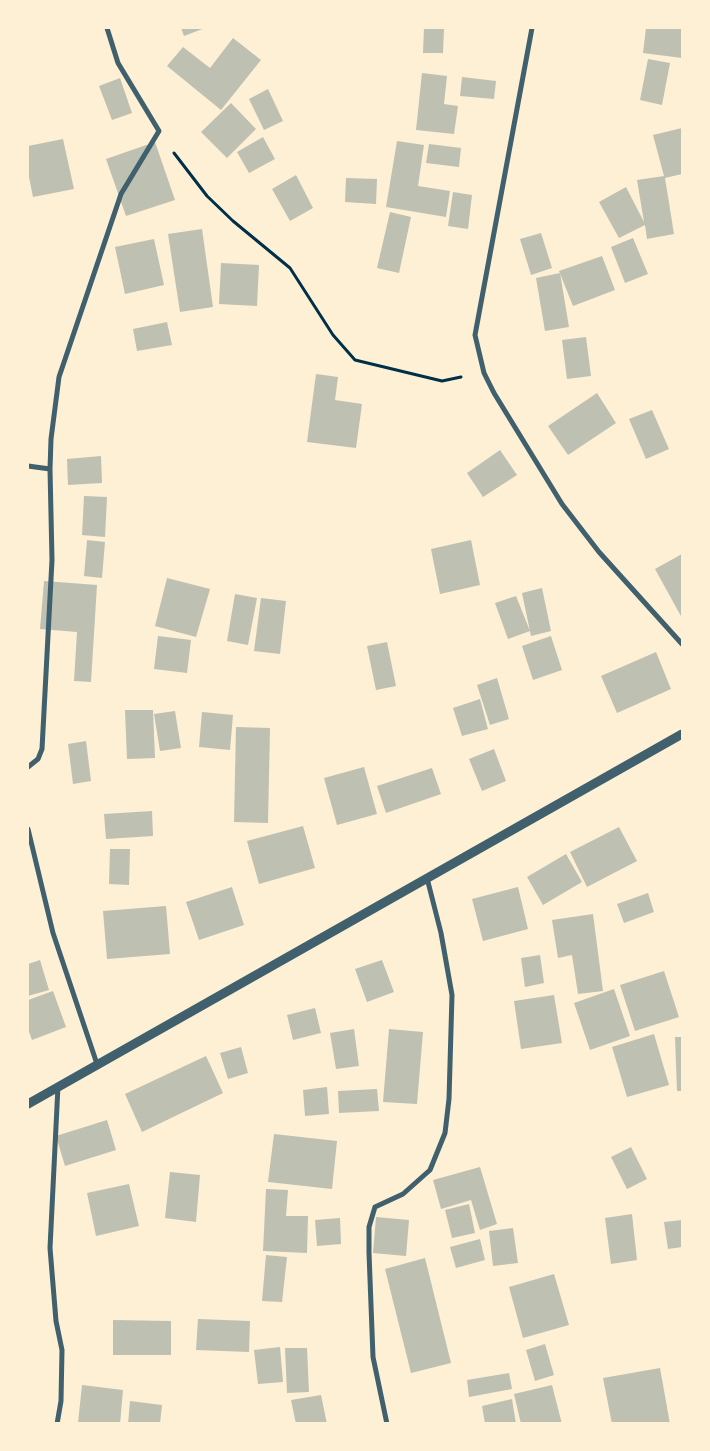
<!DOCTYPE html>
<html>
<head>
<meta charset="utf-8">
<style>
  body { margin:0 }
  #map { position:relative; width:710px; height:1451px; overflow:hidden; background:#fdf0d5; font-family:Mulish,sans-serif }
  canvas { display:block }
  .frame { position:absolute; inset:0; border:29px solid #fdf0d5; pointer-events:none }
</style>
</head>
<body>
<div id="map">
<canvas width="710" height="1451"></canvas>
<div class="frame"></div>
</div>
<script>
const c = document.querySelector('canvas').getContext('2d');
c.lineJoin = 'round';
function fill(path, color) { c.fillStyle = color; c.fill(path, 'evenodd'); }
function trace(path, color, width, dash) { c.strokeStyle = color; c.lineWidth = width; c.lineCap = dash ? 'butt' : 'round'; c.setLineDash(dash || []); c.stroke(path); }
fill(new Path2D(`
  M 181,28 L 205,28 L 184,36 Z
  M 424,28 L 444,28 L 443,53 L 423,53 Z
  M 646,28 L 682,28 L 682,58 L 643,53 Z
  M 233,38 L 261,60 L 221,110 L 167,66 L 183,47 L 210,68 Z
  M 648,59 L 670,63 L 662,105 L 640,100 Z
  M 422,73 L 447,76 L 444,104 L 458,106 L 454,134 L 416,130 Z
  M 462,77 L 496,81 L 494,99 L 460,96 Z
  M 120,78 L 132,113 L 112,120 L 99,86 Z
  M 268,89 L 283,121 L 264,130 L 249,99 Z
  M 231,103 L 256,129 L 227,158 L 201,132 Z
  M 682,128 L 682,174 L 665,178 L 674,234 L 647,239 L 645,225 L 619,238 L 599,202 L 626,187 L 644,222 L 637,180 L 664,176 L 653,135 Z
  M 263,137 L 275,159 L 249,173 L 237,152 Z
  M 63,139 L 74,189 L 33,197 L 28,172 L 28,146 Z
  M 397,141 L 424,145 L 418,186 L 450,191 L 446,217 L 386,207 Z
  M 155,142 L 175,200 L 126,216 L 106,159 Z
  M 429,144 L 461,148 L 459,167 L 426,163 Z
  M 296,175 L 313,208 L 290,221 L 272,189 Z
  M 346,178 L 377,179 L 376,204 L 345,202 Z
  M 453,192 L 472,195 L 468,229 L 448,226 Z
  M 390,212 L 411,217 L 399,273 L 377,268 Z
  M 202,229 L 213,307 L 180,312 L 168,234 Z
  M 541,233 L 552,268 L 531,275 L 520,239 Z
  M 633,238 L 648,274 L 625,283 L 611,247 Z
  M 154,239 L 164,285 L 125,294 L 115,247 Z
  M 602,256 L 615,290 L 573,306 L 559,271 Z
  M 221,263 L 259,265 L 257,306 L 219,304 Z
  M 560,273 L 569,327 L 545,331 L 536,278 Z
  M 167,322 L 172,345 L 137,351 L 133,329 Z
  M 586,337 L 591,376 L 567,379 L 562,340 Z
  M 316,374 L 338,377 L 335,400 L 362,404 L 356,448 L 307,442 Z
  M 597,393 L 616,423 L 568,455 L 548,426 Z
  M 652,410 L 669,449 L 646,459 L 629,419 Z
  M 500,450 L 517,475 L 483,497 L 467,473 Z
  M 101,456 L 102,483 L 68,485 L 67,459 Z
  M 84,496 L 107,497 L 105,537 L 82,535 Z
  M 87,540 L 105,542 L 102,578 L 84,576 Z
  M 471,540 L 480,585 L 440,594 L 431,549 Z
  M 682,554 L 682,618 L 655,569 Z
  M 167,578 L 210,589 L 196,637 L 155,626 Z
  M 44,581 L 97,585 L 91,682 L 74,681 L 77,632 L 40,629 Z
  M 542,588 L 551,631 L 531,636 L 522,593 Z
  M 235,594 L 257,598 L 248,645 L 227,641 Z
  M 516,596 L 530,631 L 508,639 L 495,603 Z
  M 261,598 L 286,601 L 280,654 L 254,651 Z
  M 158,636 L 191,640 L 187,673 L 154,669 Z
  M 551,636 L 562,670 L 533,680 L 522,646 Z
  M 387,642 L 396,686 L 376,690 L 367,646 Z
  M 656,652 L 671,689 L 617,713 L 601,676 Z
  M 497,678 L 509,719 L 490,725 L 477,685 Z
  M 480,699 L 488,729 L 462,736 L 453,708 Z
  M 125,710 L 153,710 L 155,758 L 127,759 Z
  M 175,711 L 181,748 L 160,751 L 154,714 Z
  M 202,712 L 233,715 L 230,750 L 199,747 Z
  M 236,727 L 270,728 L 268,823 L 234,822 Z
  M 86,741 L 91,781 L 73,784 L 68,744 Z
  M 494,749 L 506,781 L 482,791 L 469,759 Z
  M 364,767 L 377,814 L 337,825 L 324,778 Z
  M 432,768 L 441,794 L 386,813 L 377,786 Z
  M 152,811 L 153,836 L 106,839 L 104,814 Z
  M 303,826 L 315,868 L 259,884 L 247,841 Z
  M 619,827 L 637,861 L 587,887 L 570,852 Z
  M 110,849 L 130,849 L 129,885 L 109,884 Z
  M 566,854 L 582,882 L 543,905 L 527,877 Z
  M 232,887 L 244,925 L 199,940 L 186,902 Z
  M 518,887 L 528,929 L 483,941 L 472,899 Z
  M 648,893 L 654,912 L 624,923 L 617,904 Z
  M 166,906 L 170,954 L 107,959 L 103,911 Z
  M 593,914 L 603,991 L 578,994 L 572,955 L 558,958 L 552,920 Z
  M 540,955 L 544,983 L 525,987 L 521,958 Z
  M 40,960 L 49,990 L 28,996 L 28,964 Z
  M 382,960 L 394,992 L 367,1002 L 355,969 Z
  M 664,971 L 679,1017 L 635,1031 L 620,985 Z
  M 614,989 L 630,1036 L 590,1050 L 574,1003 Z
  M 53,991 L 66,1027 L 32,1040 L 28,1029 L 28,1000 Z
  M 554,995 L 562,1043 L 521,1049 L 514,1001 Z
  M 315,1008 L 321,1033 L 293,1040 L 287,1015 Z
  M 354,1029 L 359,1066 L 336,1069 L 330,1033 Z
  M 389,1029 L 423,1032 L 417,1104 L 383,1102 Z
  M 654,1034 L 669,1085 L 627,1097 L 612,1047 Z
  M 675,1037 L 682,1037 L 682,1091 L 677,1091 Z
  M 241,1047 L 248,1073 L 228,1079 L 220,1053 Z
  M 206,1056 L 223,1093 L 142,1132 L 125,1094 Z
  M 327,1087 L 329,1114 L 305,1116 L 303,1090 Z
  M 377,1089 L 379,1111 L 339,1113 L 338,1091 Z
  M 107,1120 L 116,1150 L 65,1166 L 56,1136 Z
  M 274,1134 L 337,1141 L 332,1189 L 268,1182 Z
  M 631,1147 L 647,1179 L 627,1189 L 611,1157 Z
  M 480,1167 L 497,1224 L 480,1230 L 471,1200 L 441,1209 L 433,1180 Z
  M 170,1172 L 200,1175 L 196,1222 L 165,1218 Z
  M 129,1184 L 139,1226 L 96,1236 L 87,1193 Z
  M 266,1189 L 288,1190 L 286,1216 L 308,1216 L 307,1253 L 263,1251 Z
  M 469,1204 L 475,1233 L 452,1238 L 445,1210 Z
  M 632,1214 L 637,1260 L 611,1264 L 605,1218 Z
  M 376,1217 L 409,1220 L 406,1256 L 373,1253 Z
  M 340,1218 L 341,1244 L 317,1246 L 315,1220 Z
  M 682,1220 L 682,1247 L 668,1249 L 664,1222 Z
  M 513,1228 L 518,1263 L 493,1266 L 489,1231 Z
  M 480,1239 L 485,1260 L 456,1268 L 450,1247 Z
  M 266,1255 L 287,1257 L 282,1302 L 262,1301 Z
  M 425,1258 L 451,1363 L 411,1373 L 385,1269 Z
  M 554,1274 L 569,1325 L 523,1338 L 509,1287 Z
  M 198,1319 L 250,1321 L 249,1352 L 196,1350 Z
  M 113,1320 L 171,1321 L 171,1355 L 113,1355 Z
  M 545,1344 L 554,1375 L 535,1381 L 526,1350 Z
  M 280,1347 L 283,1382 L 258,1384 L 254,1350 Z
  M 285,1348 L 307,1348 L 309,1392 L 287,1393 Z
  M 660,1368 L 670,1424 L 612,1424 L 603,1378 Z
  M 509,1373 L 512,1389 L 469,1397 L 467,1380 Z
  M 82,1385 L 123,1390 L 120,1424 L 78,1423 Z
  M 552,1385 L 562,1424 L 521,1424 L 514,1394 Z
  M 321,1395 L 327,1424 L 296,1424 L 291,1400 Z
  M 512,1399 L 516,1424 L 485,1424 L 482,1406 Z
  M 130,1401 L 162,1405 L 160,1424 L 128,1424 Z`), '#bec0b2');
trace(new Path2D(`
  M 174,153 L 207,196 L 233,221 L 290,268 L 333,335 L 355,360 L 442,381 L 461,377`), '#003049', 3);
trace(new Path2D(`
  M 532,28 L 475,335 L 484,373 L 494,393 L 562,504 L 599,552 L 682,644
  M 28,466 L 50,469 L 51,439 L 59,377 L 121,194 L 159,131 L 118,63 L 107,28
  M 28,767 L 38,759 L 42,749 L 52,560 L 50,469
  M 28,829 L 53,933 L 97,1064
  M 57,1424 L 61,1401 L 62,1350 L 56,1321 L 50,1248 L 58,1086
  M 387,1424 L 373,1357 L 369,1253 L 369,1227 L 375,1207 L 403,1194 L 430,1170 L 445,1133 L 449,1099 L 452,995 L 441,933 L 427,878`), '#3f606c', 5);
trace(new Path2D(`
  M 28,1104 L 682,734`), '#3f606c', 9);
</script>
</body>
</html>
